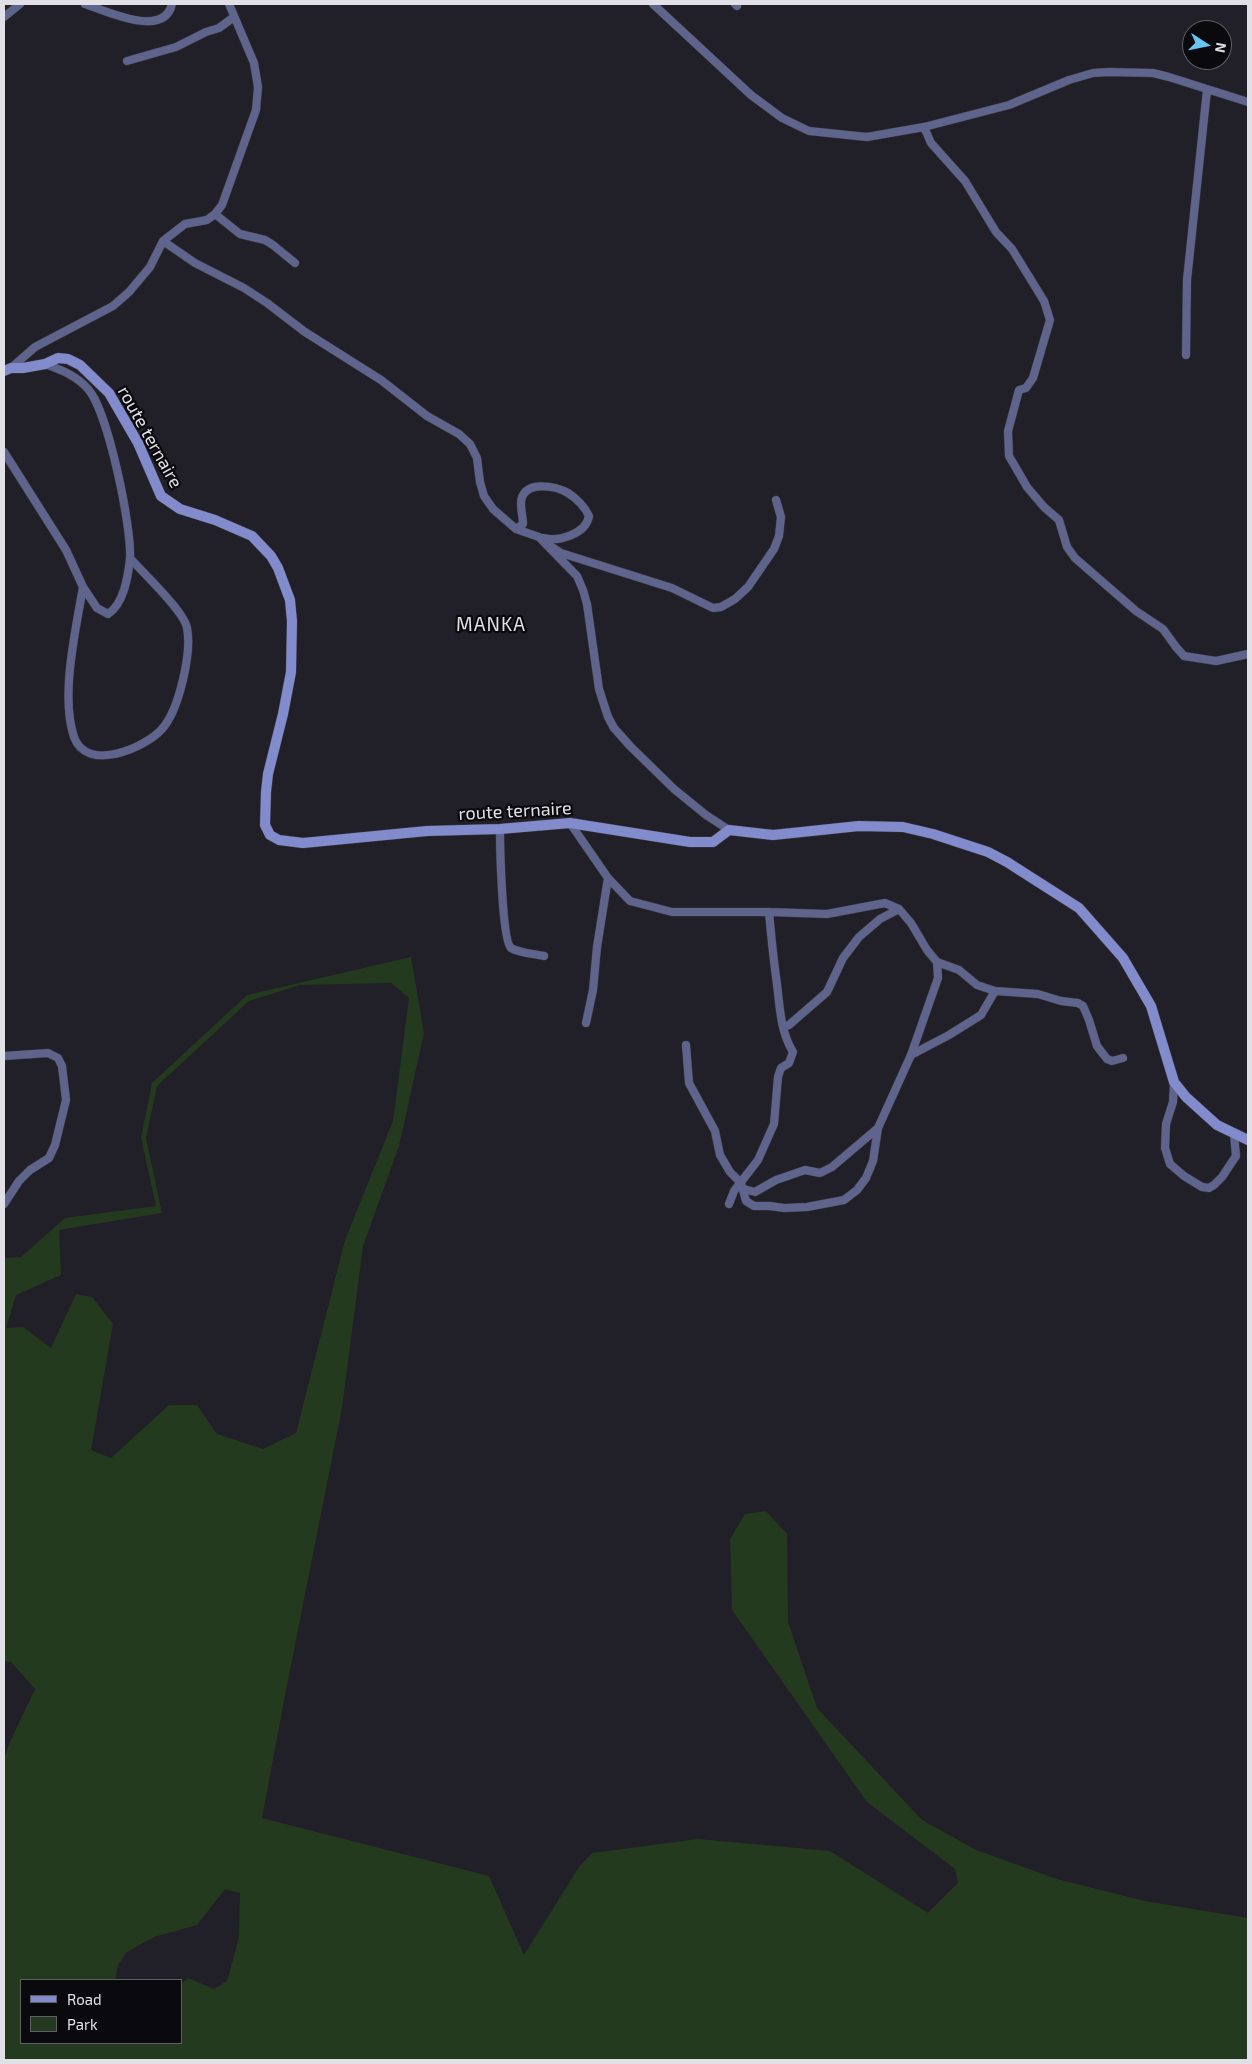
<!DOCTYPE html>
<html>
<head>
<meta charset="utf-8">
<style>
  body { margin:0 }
  #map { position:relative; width:1252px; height:2064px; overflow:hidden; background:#211f27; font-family:"Exo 2",sans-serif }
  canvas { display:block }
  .frame { position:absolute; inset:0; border:5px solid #e1e0e6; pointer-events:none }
  .legend { position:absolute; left:20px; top:1979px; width:162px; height:65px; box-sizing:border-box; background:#0a090d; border:1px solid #605f64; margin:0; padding:6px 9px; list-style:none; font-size:15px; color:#e1e0e6 }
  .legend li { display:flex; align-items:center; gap:10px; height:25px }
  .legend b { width:25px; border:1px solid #605f64 }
  .north { position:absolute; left:1182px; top:20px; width:50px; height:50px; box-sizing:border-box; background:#0a090d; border:1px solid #605f64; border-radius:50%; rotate:101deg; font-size:14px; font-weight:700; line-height:20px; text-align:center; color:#e1e0e6 }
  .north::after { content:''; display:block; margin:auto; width:18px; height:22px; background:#68c4f0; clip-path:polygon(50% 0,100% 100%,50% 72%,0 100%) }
</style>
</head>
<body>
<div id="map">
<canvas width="1252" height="2064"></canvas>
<div class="frame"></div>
<ul class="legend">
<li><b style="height:6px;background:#828bcb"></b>Road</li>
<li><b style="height:14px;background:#233a1f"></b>Park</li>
</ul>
<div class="north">N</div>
</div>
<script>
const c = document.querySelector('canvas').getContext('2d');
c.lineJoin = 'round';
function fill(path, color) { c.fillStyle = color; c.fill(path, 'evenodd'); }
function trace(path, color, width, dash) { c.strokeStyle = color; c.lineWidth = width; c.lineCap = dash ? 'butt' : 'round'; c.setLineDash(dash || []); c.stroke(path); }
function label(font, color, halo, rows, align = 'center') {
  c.font = font + ' "Exo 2",sans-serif'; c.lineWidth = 4.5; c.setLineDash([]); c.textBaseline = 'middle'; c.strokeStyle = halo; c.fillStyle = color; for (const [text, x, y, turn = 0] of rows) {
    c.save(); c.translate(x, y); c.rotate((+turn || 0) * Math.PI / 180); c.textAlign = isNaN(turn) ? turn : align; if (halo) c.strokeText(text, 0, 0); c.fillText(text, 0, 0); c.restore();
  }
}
fill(new Path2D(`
  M 411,957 L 424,1033 L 399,1146 L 363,1246 L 342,1408 L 288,1680 L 262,1818 L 489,1876 L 524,1955 L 579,1867 L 592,1853 L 698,1839 L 830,1851 L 928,1913 L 958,1883 L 955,1869 L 867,1802 L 732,1610 L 730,1539 L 745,1514 L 766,1511 L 787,1534 L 788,1622 L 817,1708 L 922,1820 L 976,1850 L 1057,1879 L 1145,1901 L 1248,1918 L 1248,2060 L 4,2060 L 4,1759 L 9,1744 L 35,1689 L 11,1662 L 4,1661 L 4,1258 L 21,1257 L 65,1218 L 156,1206 L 141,1138 L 152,1083 L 247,995 ZM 391,983 L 409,998 L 393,1121 L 345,1240 L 296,1433 L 263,1449 L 217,1434 L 197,1405 L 169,1405 L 111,1458 L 91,1450 L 113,1324 L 92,1297 L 76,1294 L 51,1348 L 23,1327 L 6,1328 L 16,1295 L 61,1275 L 59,1230 L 162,1213 L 146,1138 L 157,1086 L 249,1001 L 300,985 ZM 225,1889 L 240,1893 L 239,1937 L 227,1981 L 214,1989 L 188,1978 L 181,1984 L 181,2043 L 21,2043 L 21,1980 L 115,1980 L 118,1965 L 127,1952 L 154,1937 L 197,1925 Z`), '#233a1f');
const street = new Path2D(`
  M 85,4 C 106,11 164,39 172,4
  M 653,4 L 751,95 L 782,118 L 809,131 L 867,137 L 924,127 L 1009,105 L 1069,80 L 1093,73 L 1109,72 L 1153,73 L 1169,77 L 1248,102
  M 735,4 L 737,6
  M 4,17 L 20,4
  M 127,61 L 176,47 L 206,32 L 219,28 L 234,17
  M 924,127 L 931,143 L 965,181 L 996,232 L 1012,249 L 1044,301 L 1050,320 L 1033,378 L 1026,388 L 1019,390 L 1008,431 L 1009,456 L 1027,487 L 1044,507 L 1059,520 L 1067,547 L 1075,558 L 1136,611 L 1163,629 L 1176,647 L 1184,656 L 1216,661 L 1248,654
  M 215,214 L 240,234 L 265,240 L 273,245 L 295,263
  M 163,241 L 195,263 L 244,288 L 267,303 L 305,332 L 381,380 L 427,416 L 459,434 L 470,444 L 477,458 L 480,482 L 484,496 L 493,509 L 516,529 L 539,537 L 577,576 L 583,590 L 587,604 L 599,689 L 608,717 L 614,728 L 630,746 L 674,789 L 706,815 L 729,830
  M 1186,355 L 1187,280 L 1207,90
  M 11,368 L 35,347 L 113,306 L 129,292 L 150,267 L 163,241 L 185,224 L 207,220 L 215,214 L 222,205 L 256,110 L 258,87 L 254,63 L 229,4
  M 4,452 L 66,550 L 83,587 L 97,608 L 108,614 C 124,604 128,576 130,559 C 132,528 108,411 88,389 C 76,375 61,370 45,364
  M 516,529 L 523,524 C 523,516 519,505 522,497 C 529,481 556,486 568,493 C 576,498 585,507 589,516 C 586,534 559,542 543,538
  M 546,543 L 561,553 L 672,588 L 713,608 L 721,607 L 735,599 L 748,587 L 774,549 L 779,536 L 781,517 L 776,500
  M 83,587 C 76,629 60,696 74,737 C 87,773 145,748 162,729 C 179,710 192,653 187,628 C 184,611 143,573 130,558
  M 570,823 L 608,878 L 630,901 L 672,912 L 769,912 L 827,914 L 885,903 L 899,909 L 911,923 L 927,950 L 937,962 L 938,978 L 911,1055 L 878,1128 L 873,1161 L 866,1178 L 857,1190 L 844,1200 L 807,1207 L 784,1208 L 770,1206 L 754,1206 L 746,1201 L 741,1183 L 730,1172 L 720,1155 L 715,1131 L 689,1083 L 686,1045
  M 500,829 C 500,846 502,941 511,948 C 519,953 535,954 544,956
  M 937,962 L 959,970 L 977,985 L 995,991
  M 586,1023 L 593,990 L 597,947 L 608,878
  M 784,1027 L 789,1025 L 827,992 L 843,958 L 859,937 L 880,919 L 899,909
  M 911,1055 L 949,1035 L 981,1015 L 995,991 L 1038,994 L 1061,1001 L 1078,1003 L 1083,1006 L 1089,1020 L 1097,1046 L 1107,1059 L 1112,1061 L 1123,1058
  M 4,1056 L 48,1053 L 58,1058 L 62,1066 L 66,1100 L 55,1145 L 49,1158 L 30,1170 L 19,1181 L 4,1204
  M 1174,1082 L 1173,1102 L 1166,1124 L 1165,1148 L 1170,1164 L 1184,1176 L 1202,1187 L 1209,1188 L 1214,1185 L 1222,1177 L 1236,1156 L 1234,1134
  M 744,1189 L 755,1192 L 776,1180 L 805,1170 L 820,1173 L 832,1167 L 878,1128
  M 729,1204 L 734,1191 L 758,1160 L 774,1124 L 778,1077 L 781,1068 L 789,1063 L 793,1052 C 779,1029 780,1003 776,977 C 773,955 771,934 769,912`);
const secondary = new Path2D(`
  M 4,371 L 11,368 L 23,368 L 45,364 L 58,358 L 68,359 L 80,365 L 109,393 L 138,443 L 161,496 L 180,509 L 215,520 L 252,536 L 271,556 L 278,568 L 290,600 L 292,621 L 291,672 L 283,714 L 268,774 L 266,792 L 265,825 L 270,835 L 279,840 L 303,843 L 427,831 L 500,829 L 570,823 L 690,842 L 713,842 L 729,830 L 773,835 L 859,826 L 903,827 L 933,834 L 988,852 L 1007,862 L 1079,908 L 1123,958 L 1151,1006 L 1174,1082 L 1186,1097 L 1217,1125 L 1248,1140`);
trace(street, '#3c3a42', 9);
trace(secondary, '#3c3a42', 11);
trace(street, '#5e648c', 8);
trace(secondary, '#828bcb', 10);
label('18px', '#e1e0e6', '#0a090d', [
  ["route ternaire",150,437,61],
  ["route ternaire",515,811,-3]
]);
c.letterSpacing = '1px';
label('19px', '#e1e0e6', '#0a090d', [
  ["MANKA",491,625]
]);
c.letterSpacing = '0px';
</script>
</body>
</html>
